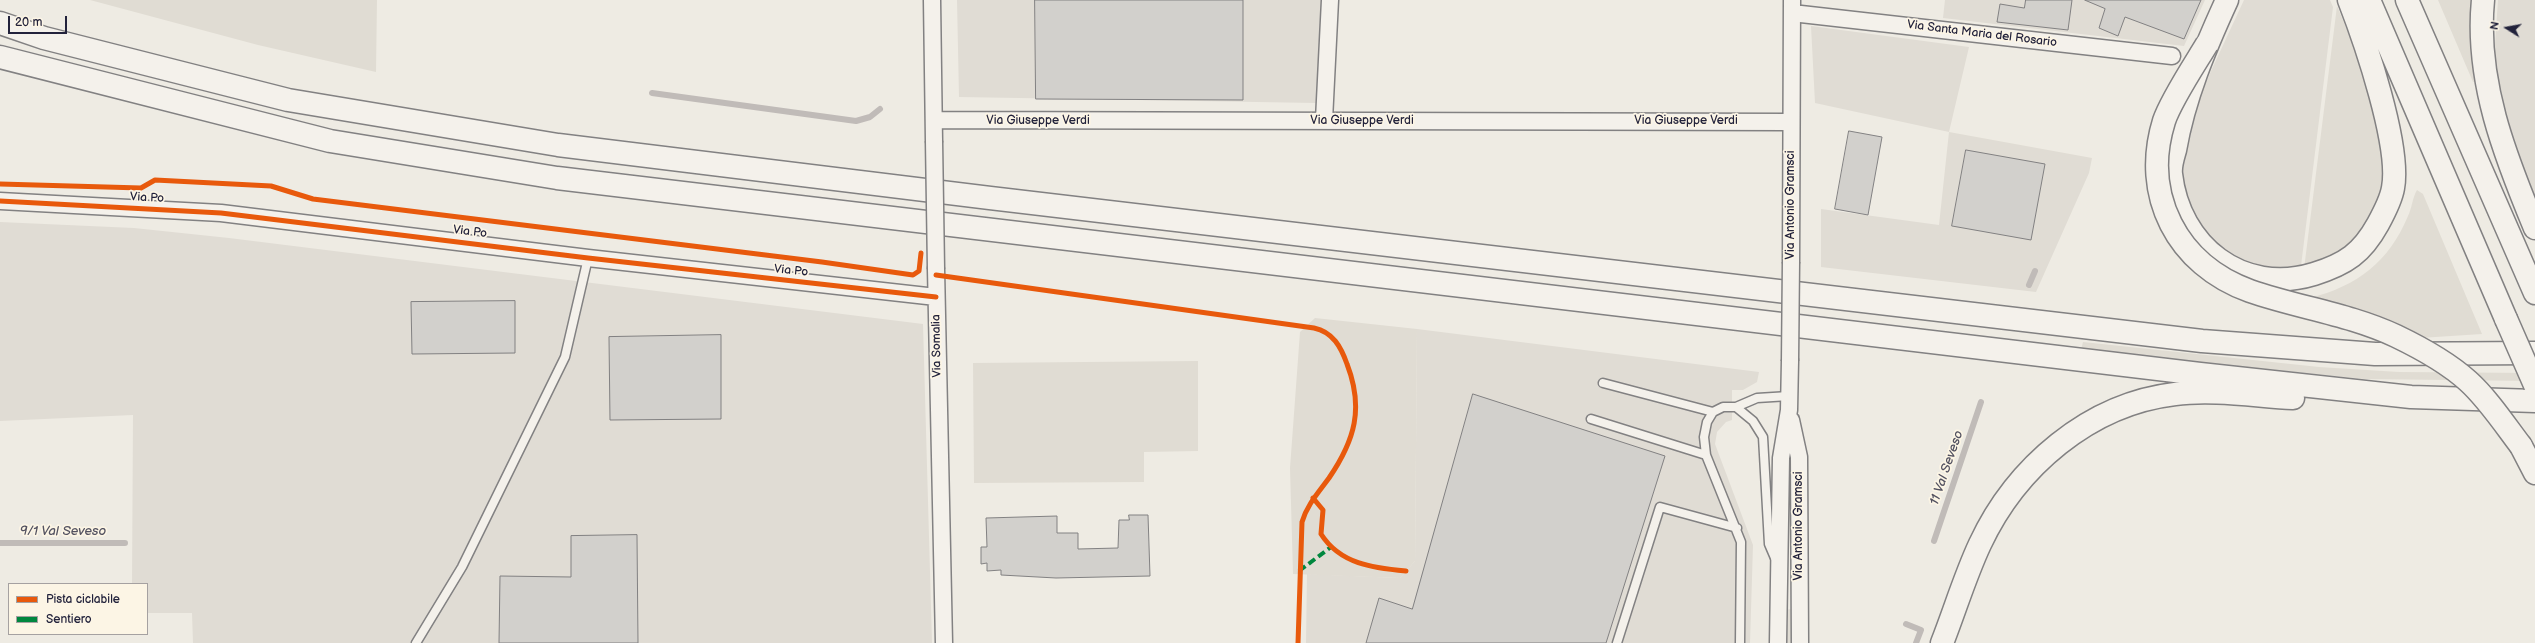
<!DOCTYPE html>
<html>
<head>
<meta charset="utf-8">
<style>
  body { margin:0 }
  #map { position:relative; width:2535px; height:643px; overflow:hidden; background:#eeebe3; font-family:"Balsamiq Sans",sans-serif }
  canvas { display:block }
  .legend { position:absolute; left:8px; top:583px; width:140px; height:52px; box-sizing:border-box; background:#fcf5e5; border:1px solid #a5a1a1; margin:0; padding:5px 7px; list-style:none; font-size:12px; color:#22223b }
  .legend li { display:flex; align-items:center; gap:8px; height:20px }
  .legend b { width:20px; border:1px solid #a5a1a1 }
  .north { position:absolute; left:2487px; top:8px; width:40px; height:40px; -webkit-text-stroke:3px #fcf5e5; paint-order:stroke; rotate:281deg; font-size:11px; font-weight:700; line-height:16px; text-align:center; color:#22223b }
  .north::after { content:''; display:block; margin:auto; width:14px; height:18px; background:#22223b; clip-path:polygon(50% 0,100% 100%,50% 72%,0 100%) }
  .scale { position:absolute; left:8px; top:16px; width:59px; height:18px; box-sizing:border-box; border:2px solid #22223b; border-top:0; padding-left:5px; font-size:12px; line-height:14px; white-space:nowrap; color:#22223b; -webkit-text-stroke:3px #fcf5e5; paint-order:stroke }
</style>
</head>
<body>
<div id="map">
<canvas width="2535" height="643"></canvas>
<ul class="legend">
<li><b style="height:5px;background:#e8590c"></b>Pista ciclabile</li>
<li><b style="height:5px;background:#00873e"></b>Sentiero</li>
</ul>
<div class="north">N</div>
<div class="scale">20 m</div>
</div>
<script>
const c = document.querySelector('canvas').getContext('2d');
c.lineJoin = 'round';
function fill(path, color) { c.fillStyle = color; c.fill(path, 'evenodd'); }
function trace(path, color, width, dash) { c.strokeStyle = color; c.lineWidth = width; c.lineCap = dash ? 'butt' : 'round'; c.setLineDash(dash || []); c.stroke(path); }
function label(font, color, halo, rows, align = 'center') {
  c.font = font + ' "Balsamiq Sans",sans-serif'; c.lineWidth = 3.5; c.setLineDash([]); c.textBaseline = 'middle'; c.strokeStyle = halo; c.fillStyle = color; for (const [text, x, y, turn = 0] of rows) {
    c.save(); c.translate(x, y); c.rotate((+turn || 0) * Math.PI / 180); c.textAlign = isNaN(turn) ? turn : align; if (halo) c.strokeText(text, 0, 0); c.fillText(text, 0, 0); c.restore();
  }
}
fill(new Path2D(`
  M 957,0 L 1321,0 L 1316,103 L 959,97 Z
  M 1945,0 L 2205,0 L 2184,46 L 1943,18 Z
  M 2244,0 L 2330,0 L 2333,7 L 2301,266 L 2274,272 L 2235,261 L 2201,238 L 2180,200 L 2177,158 L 2185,127 Z
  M 2498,0 L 2535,0 L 2535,211 L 2505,119 L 2494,59 Z
  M 1811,26 L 1969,47 L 1949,132 L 2092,158 L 2089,173 L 2036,292 L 1821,267 L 1821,209 L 1939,225 L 1949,132 L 1815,103 Z
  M 0,222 L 134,228 L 229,238 L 923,324 L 932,643 L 193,643 L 192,613 L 147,613 L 147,584 L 132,584 L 133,415 L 0,421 Z
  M 1417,329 L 1759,372 L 1757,382 L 1743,390 L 1732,390 L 1732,420 L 1726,422 L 1717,432 L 1715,444 L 1753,545 L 1750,643 L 1306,643 L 1307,574 L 1400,578 L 1415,561 Z`), '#e0dcd4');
fill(new Path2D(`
  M 90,0 L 377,0 L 376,72 L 258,45 Z
  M 2438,0 L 2474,0 L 2477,81 L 2473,82 Z
  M 2337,6 L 2390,132 L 2396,157 L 2366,244 L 2303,277 Z
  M 2417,190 L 2423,194 L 2482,334 L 2420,338 L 2361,311 L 2310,298 C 2357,286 2389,262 2408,216 C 2412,208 2412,199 2417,190 Z
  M 1315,318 L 1417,329 L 1415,561 L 1400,578 L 1293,574 L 1290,468 L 1300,332 Z
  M 2083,342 L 2319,367 L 2399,372 L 2535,373 L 2535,381 L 2364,379 L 2081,350 Z
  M 1198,361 L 1198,451 L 1144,452 L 1144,482 L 974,483 L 973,363 Z
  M 1791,609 L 1791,643 L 1786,643 L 1786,610 Z`), '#e0dcd3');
trace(new Path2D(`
  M 652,93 L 856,121 L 870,117 L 880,109
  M 2029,285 L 2035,271
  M 1934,541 L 1981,402
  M 0,543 L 125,543
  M 1906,624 L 1921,630 L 1916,643`), '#c0bbb8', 6);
const building = new Path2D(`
  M 1035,0 L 1243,0 L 1243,100 L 1036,99 Z
  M 2026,0 L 2072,0 L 2068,30 L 1997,22 L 2000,4 L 2024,8 Z
  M 2085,0 L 2201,0 L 2184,39 L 2125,17 L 2118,36 L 2099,28 L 2105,9 Z
  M 1849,131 L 1882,137 L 1868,215 L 1835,209 Z
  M 1966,150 L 2045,164 L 2031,240 L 1952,226 Z
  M 515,301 L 515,353 L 412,354 L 411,302 Z
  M 721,335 L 721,419 L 610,420 L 609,337 Z
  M 1473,394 L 1665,456 L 1606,643 L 1366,643 L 1379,598 L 1412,609 Z
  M 1129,515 L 1148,515 L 1150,576 L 1056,578 L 1001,575 L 1001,570 L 987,571 L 987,563 L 981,564 L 981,547 L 987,547 L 986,518 L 1057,516 L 1057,533 L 1078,533 L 1078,549 L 1118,548 L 1119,520 L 1129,520 Z
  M 637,535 L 638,643 L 499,643 L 500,576 L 571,577 L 571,536 Z`);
fill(building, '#d2d0cc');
trace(building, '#828182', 1);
const lane = new Path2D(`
  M 1603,383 L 1713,412
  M 1736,407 L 1753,421 L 1763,437 L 1769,544 L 1775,558
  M 1591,419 L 1706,455
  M 416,643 L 462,567 L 565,357 L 588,258
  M 1617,643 L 1660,507 L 1737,528
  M 1740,643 L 1741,542 L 1706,455 L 1704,437 L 1707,422 L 1713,412 L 1723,407 L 1736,407 L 1757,398 L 1789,396`);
const street = new Path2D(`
  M 932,0 L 934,141
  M 1792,13 L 2172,56
  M 934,120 L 1790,122
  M 1324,120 L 1330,0
  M 0,201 L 221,213 L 588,258 L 936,297
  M 1791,262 L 1792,0
  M 936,269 L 944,643
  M 1791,420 L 1799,457 L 1800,643
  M 1778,643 L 1781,458 L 1789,410 L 1790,361`);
const highway = new Path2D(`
  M 2227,0 C 2205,48 2184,98 2175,150 C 2173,157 2170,166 2171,174 C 2179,246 2242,296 2314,274 C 2346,264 2362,253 2378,224 C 2384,213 2391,200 2393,188 C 2401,146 2365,41 2349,0
  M 2369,0 L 2506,319
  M 2407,0 L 2535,293
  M 2483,0 C 2475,80 2505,156 2535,228
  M 0,23 L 44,38 L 288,100 L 558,145 L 990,198 L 2202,341 L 2375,354 L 2535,353
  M 0,57 L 330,141 L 557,178 L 2200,374 L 2411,397 L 2535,401
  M 2521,446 L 2535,473
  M 1942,643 C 1955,610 1965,576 1980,544 C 2016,467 2089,404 2175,394 C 2213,389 2255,396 2293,398`);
trace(lane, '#828182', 11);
trace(street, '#828182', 19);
trace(highway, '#828182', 25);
trace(lane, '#f4f1eb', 8);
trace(street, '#f4f1eb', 16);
trace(highway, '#f4f1eb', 22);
const streetBridge = new Path2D(`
  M 934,141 L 936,269
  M 1790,361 L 1791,262`);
const highwayBridge = new Path2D(`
  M 2207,44 C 2195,64 2171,100 2164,121 C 2141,195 2177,265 2250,291 C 2299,308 2349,314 2396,336 C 2421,348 2448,363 2468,381 C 2488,399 2505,425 2521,446
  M 2506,319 L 2535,385`);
trace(streetBridge, '#828182', 19, []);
trace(highwayBridge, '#828182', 25, []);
trace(streetBridge, '#f4f1eb', 16);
trace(highwayBridge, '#f4f1eb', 22);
trace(new Path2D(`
  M 1299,571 L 1331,547`), '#00873e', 4, [8, 4]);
trace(new Path2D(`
  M 0,184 L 141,188 L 155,180 L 271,186 L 313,199 L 822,262 L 913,275 L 919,271 L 921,253
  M 0,201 L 221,213 L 588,258 L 936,297
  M 936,275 L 1314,328 C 1333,332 1341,347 1347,364 C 1364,408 1355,440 1329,478 C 1318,493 1307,505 1302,522 L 1298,643
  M 1313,498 L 1323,510 L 1321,534 C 1340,564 1373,568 1406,571`), '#e8590c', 5);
label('12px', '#22223b', '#fcf5e5', [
  ["Via Santa Maria del Rosario",1982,34,7],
  ["Via Giuseppe Verdi",1038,121],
  ["Via Giuseppe Verdi",1362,121],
  ["Via Giuseppe Verdi",1686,121],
  ["Via Po",147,198,3],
  ["Via Antonio Gramsci",1791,205,-90],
  ["Via Po",470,232,7],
  ["Via Po",791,271,6],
  ["Via Somalia",937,346,-91],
  ["Via Antonio Gramsci",1799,526,-90]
]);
label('italic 13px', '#525160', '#fcf5e5', [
  ["11 Val Seveso",1947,468,-71],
  ["9/1 Val Seveso",63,532]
]);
</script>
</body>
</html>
